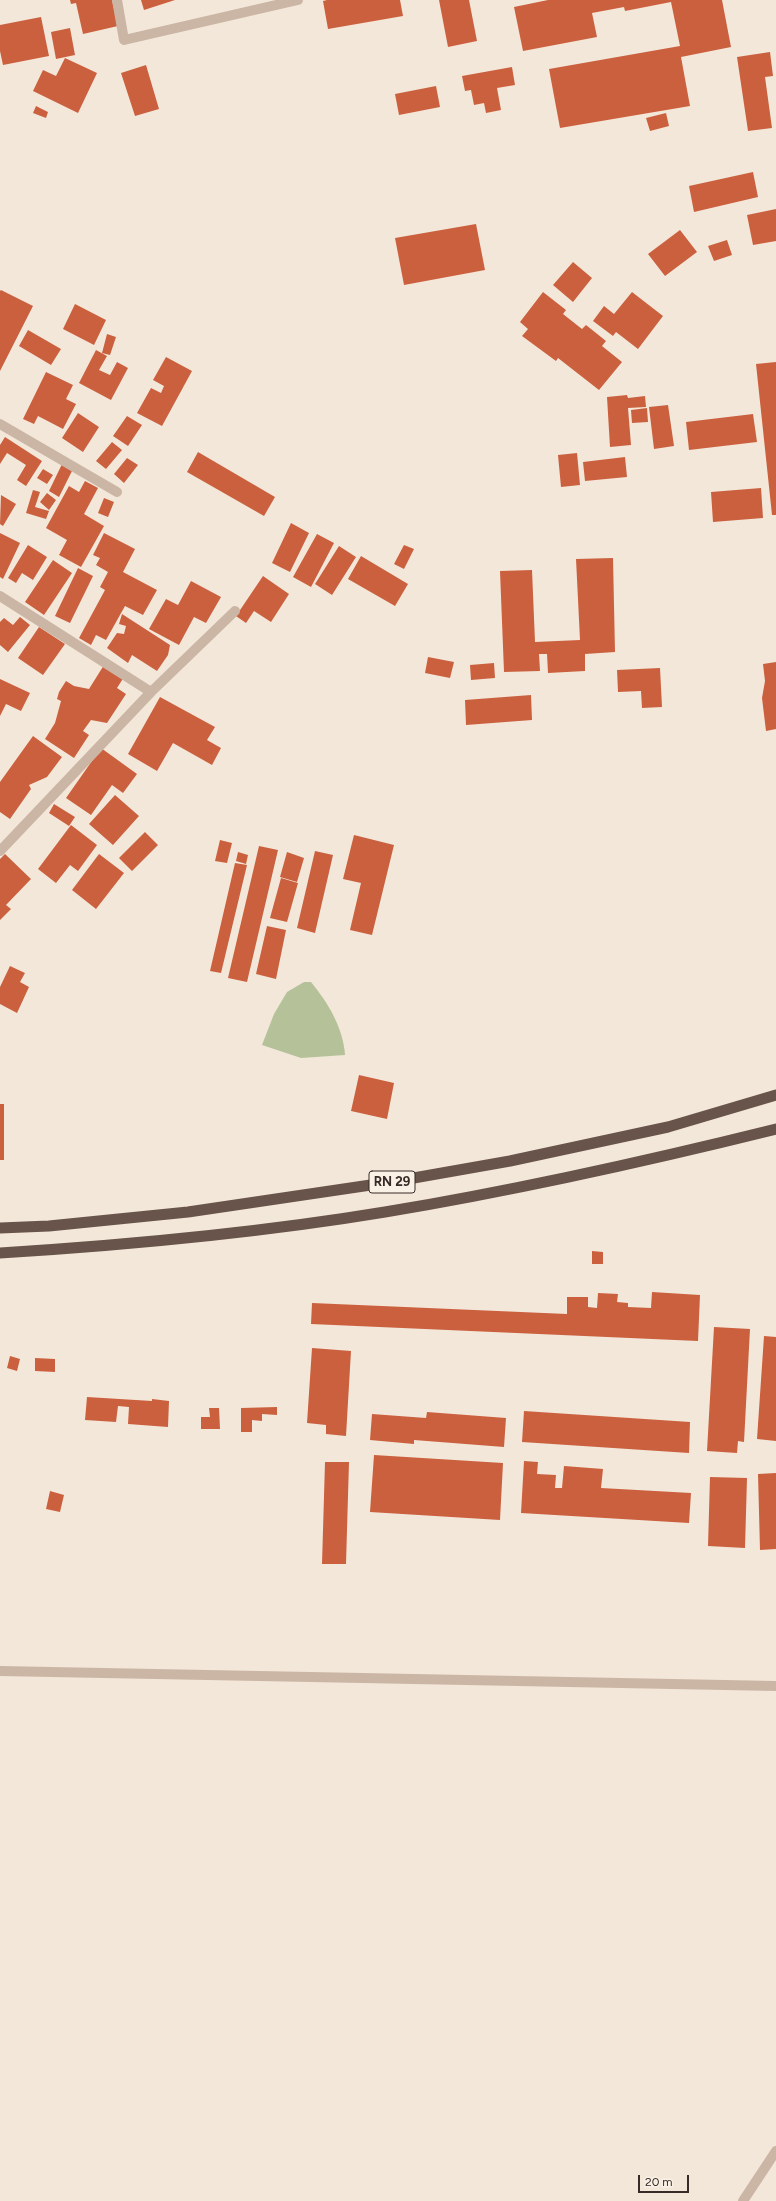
<!DOCTYPE html>
<html>
<head>
<meta charset="utf-8">
<style>
  body { margin:0 }
  #map { position:relative; width:776px; height:2201px; overflow:hidden; background:#f3e7d9; font-family:Figtree,sans-serif }
  canvas { display:block }
  .scale { position:absolute; left:638px; top:2175px; width:51px; height:18px; box-sizing:border-box; border:2px solid #362b27; border-top:0; padding-left:5px; font-size:12px; line-height:14px; white-space:nowrap; color:#362b27; -webkit-text-stroke:3px #faf1e6; paint-order:stroke }
</style>
</head>
<body>
<div id="map">
<canvas width="776" height="2201"></canvas>
<div class="scale">20 m</div>
</div>
<script>
const c = document.querySelector('canvas').getContext('2d');
c.lineJoin = 'round';
function fill(path, color) { c.fillStyle = color; c.fill(path, 'evenodd'); }
function trace(path, color, width, dash) { c.strokeStyle = color; c.lineWidth = width; c.lineCap = dash ? 'butt' : 'round'; c.setLineDash(dash || []); c.stroke(path); }
function label(font, color, halo, rows, align = 'center') {
  c.font = font + ' Figtree,sans-serif'; c.lineWidth = 4; c.setLineDash([]); c.textBaseline = 'middle'; c.strokeStyle = halo; c.fillStyle = color; for (const [text, x, y, turn = 0] of rows) {
    c.save(); c.translate(x, y); c.rotate((+turn || 0) * Math.PI / 180); c.textAlign = isNaN(turn) ? turn : align; if (halo) c.strokeText(text, 0, 0); c.fillText(text, 0, 0); c.restore();
  }
}
fill(new Path2D(`
  M 304,982 L 311,982 C 328,1003 343,1027 345,1055 L 301,1058 L 262,1045 L 274,1014 L 287,992 Z`), '#b5c299');
fill(new Path2D(`
  M 70,0 L 112,0 L 118,26 L 83,34 L 76,3 L 71,4 Z
  M 141,0 L 175,0 L 144,10 Z
  M 327,0 L 400,0 L 403,16 L 328,29 L 323,1 Z
  M 439,0 L 469,0 L 477,41 L 448,47 Z
  M 548,0 L 722,0 L 731,47 L 681,57 L 690,106 L 560,128 L 549,69 L 680,46 L 671,2 L 625,11 L 624,7 L 592,13 L 597,37 L 523,51 L 514,7 Z
  M 41,17 L 49,56 L 3,65 L 0,51 L 0,25 Z
  M 70,28 L 75,55 L 56,59 L 51,32 Z
  M 770,52 L 773,76 L 765,77 L 772,128 L 748,131 L 737,57 Z
  M 65,58 L 97,73 L 78,113 L 33,91 L 43,70 L 56,76 Z
  M 146,65 L 159,109 L 135,116 L 121,73 Z
  M 512,67 L 515,85 L 497,88 L 501,110 L 486,113 L 484,103 L 474,105 L 471,90 L 465,91 L 462,76 Z
  M 436,86 L 440,107 L 399,115 L 395,94 Z
  M 36,106 L 48,112 L 46,118 L 33,113 Z
  M 666,113 L 669,126 L 650,131 L 646,118 Z
  M 753,172 L 758,197 L 694,212 L 689,186 Z
  M 776,209 L 776,241 L 753,245 L 747,215 Z
  M 476,224 L 485,270 L 404,285 L 395,238 Z
  M 680,230 L 697,252 L 665,276 L 648,254 Z
  M 727,240 L 732,255 L 714,261 L 708,246 Z
  M 573,262 L 592,278 L 573,302 L 553,285 Z
  M 1,290 L 33,306 L 0,371 L 0,291 Z
  M 543,292 L 566,310 L 563,314 L 582,329 L 586,325 L 606,341 L 602,346 L 622,362 L 599,390 L 558,358 L 556,361 L 522,336 L 528,329 L 520,322 Z
  M 632,292 L 663,316 L 638,349 L 616,332 L 613,336 L 593,321 L 604,306 L 614,314 Z
  M 75,304 L 106,320 L 94,345 L 63,329 Z
  M 28,330 L 61,349 L 51,365 L 19,346 Z
  M 107,334 L 116,337 L 110,355 L 102,353 Z
  M 96,350 L 107,356 L 99,370 L 110,375 L 117,362 L 128,368 L 111,400 L 79,383 Z
  M 166,357 L 192,371 L 162,426 L 137,413 L 151,388 L 161,393 L 164,386 L 153,380 Z
  M 776,362 L 776,515 L 772,515 L 756,364 Z
  M 46,372 L 73,385 L 66,399 L 76,404 L 63,429 L 38,416 L 34,424 L 23,419 Z
  M 627,395 L 628,398 L 645,396 L 646,407 L 628,408 L 631,445 L 610,447 L 607,397 Z
  M 668,405 L 674,446 L 654,449 L 649,407 Z
  M 647,408 L 648,422 L 632,423 L 631,410 Z
  M 78,413 L 99,427 L 83,452 L 62,438 Z
  M 753,414 L 757,442 L 689,450 L 686,422 Z
  M 127,416 L 142,425 L 128,446 L 113,436 Z
  M 5,437 L 42,461 L 26,486 L 17,480 L 26,465 L 7,453 L 0,464 L 0,445 Z
  M 112,442 L 122,450 L 106,469 L 96,461 Z
  M 198,452 L 275,497 L 264,516 L 187,472 Z
  M 577,453 L 580,485 L 561,487 L 558,455 Z
  M 625,457 L 627,477 L 585,481 L 583,462 Z
  M 127,458 L 138,465 L 124,483 L 114,474 Z
  M 63,462 L 73,469 L 59,497 L 49,491 Z
  M 43,469 L 53,475 L 47,484 L 37,478 Z
  M 85,481 L 98,488 L 84,514 L 104,526 L 81,567 L 59,555 L 67,540 L 46,528 L 69,486 L 79,492 Z
  M 761,488 L 763,518 L 713,522 L 711,492 Z
  M 33,490 L 40,492 L 35,507 L 49,511 L 46,519 L 26,513 Z
  M 47,493 L 56,500 L 49,510 L 40,502 Z
  M 1,495 L 16,504 L 3,526 L 0,524 Z
  M 104,498 L 114,502 L 108,517 L 98,513 Z
  M 291,523 L 309,533 L 290,572 L 272,563 Z
  M 0,533 L 20,543 L 3,579 L 0,577 Z
  M 104,533 L 135,549 L 123,572 L 157,590 L 143,615 L 125,606 L 106,640 L 96,635 L 91,645 L 79,638 L 105,590 L 100,587 L 108,572 L 96,565 L 100,558 L 93,555 Z
  M 317,534 L 334,543 L 311,587 L 293,577 Z
  M 28,545 L 47,557 L 33,580 L 22,573 L 16,583 L 8,578 Z
  M 404,545 L 414,549 L 404,569 L 394,564 Z
  M 339,546 L 356,557 L 332,595 L 315,584 Z
  M 361,556 L 408,584 L 395,606 L 348,579 Z
  M 613,558 L 615,652 L 585,654 L 585,671 L 548,673 L 547,654 L 539,654 L 540,671 L 504,672 L 500,571 L 532,570 L 535,642 L 580,640 L 576,559 Z
  M 53,560 L 72,573 L 44,615 L 25,602 Z
  M 78,568 L 93,576 L 70,623 L 55,616 Z
  M 263,576 L 289,594 L 271,622 L 254,611 L 246,623 L 236,616 Z
  M 191,581 L 221,597 L 206,623 L 194,617 L 179,645 L 149,629 L 166,599 L 178,605 Z
  M 122,614 L 170,645 L 168,655 L 157,671 L 132,655 L 128,663 L 107,648 L 117,633 L 124,634 L 126,626 L 119,624 Z
  M 20,617 L 30,625 L 8,652 L 0,645 L 0,622 L 4,618 L 13,625 Z
  M 39,627 L 65,644 L 43,675 L 18,658 Z
  M 428,657 L 454,662 L 450,678 L 425,673 Z
  M 776,662 L 776,729 L 766,731 L 762,698 L 765,681 L 763,664 Z
  M 494,663 L 495,678 L 471,680 L 470,665 Z
  M 104,665 L 124,677 L 117,688 L 126,694 L 107,723 L 91,720 L 83,731 L 89,735 L 74,758 L 45,739 L 55,723 L 61,701 L 57,699 L 59,692 L 66,681 L 74,686 L 89,689 Z
  M 660,668 L 662,707 L 642,708 L 641,691 L 618,692 L 617,670 Z
  M 0,679 L 30,693 L 21,711 L 6,704 L 0,716 Z
  M 531,695 L 532,720 L 466,725 L 465,700 Z
  M 160,697 L 215,727 L 207,740 L 221,748 L 212,765 L 173,743 L 157,771 L 128,754 Z
  M 33,736 L 62,757 L 47,777 L 29,785 L 31,789 L 10,819 L 0,812 L 0,782 Z
  M 101,748 L 137,774 L 123,793 L 112,785 L 91,815 L 66,798 Z
  M 115,795 L 139,816 L 113,845 L 89,824 Z
  M 54,804 L 75,817 L 69,826 L 49,813 Z
  M 71,825 L 97,845 L 78,871 L 70,865 L 56,883 L 38,869 Z
  M 145,832 L 158,845 L 132,871 L 119,858 Z
  M 354,835 L 394,845 L 372,935 L 350,930 L 361,883 L 343,879 Z
  M 220,840 L 232,843 L 227,863 L 215,861 Z
  M 259,846 L 278,850 L 247,982 L 228,978 Z
  M 315,851 L 333,855 L 315,933 L 297,928 Z
  M 238,852 L 248,855 L 246,864 L 236,861 Z
  M 287,852 L 304,858 L 297,882 L 280,877 Z
  M 5,854 L 31,879 L 6,905 L 11,909 L 0,920 L 0,859 Z
  M 99,854 L 124,873 L 96,909 L 72,890 Z
  M 235,863 L 247,865 L 221,973 L 210,971 Z
  M 281,878 L 298,883 L 287,922 L 270,918 Z
  M 267,926 L 286,930 L 276,979 L 256,974 Z
  M 10,966 L 25,973 L 20,982 L 29,987 L 17,1013 L 0,1004 L 0,987 Z
  M 359,1075 L 394,1083 L 387,1119 L 351,1111 Z
  M 0,1104 L 4,1104 L 4,1160 L 0,1160 Z
  M 592,1251 L 603,1252 L 603,1264 L 592,1264 Z
  M 652,1292 L 700,1295 L 698,1341 L 311,1324 L 312,1303 L 567,1314 L 567,1297 L 588,1297 L 588,1307 L 597,1308 L 598,1293 L 618,1294 L 617,1302 L 628,1303 L 628,1307 L 651,1308 Z
  M 714,1327 L 750,1329 L 744,1442 L 738,1441 L 737,1453 L 707,1451 Z
  M 764,1336 L 776,1337 L 776,1441 L 757,1439 Z
  M 312,1348 L 351,1351 L 346,1436 L 326,1434 L 326,1425 L 307,1423 Z
  M 10,1356 L 20,1359 L 17,1371 L 7,1368 Z
  M 35,1358 L 55,1359 L 55,1372 L 35,1371 Z
  M 87,1397 L 152,1401 L 152,1399 L 169,1401 L 168,1427 L 128,1424 L 129,1407 L 118,1406 L 116,1422 L 85,1420 Z
  M 277,1407 L 277,1415 L 262,1414 L 262,1421 L 252,1420 L 252,1432 L 241,1432 L 241,1408 Z
  M 209,1408 L 219,1408 L 220,1429 L 201,1429 L 201,1417 L 210,1417 Z
  M 524,1411 L 690,1422 L 689,1453 L 522,1442 Z
  M 427,1412 L 506,1418 L 504,1447 L 414,1440 L 414,1444 L 370,1440 L 372,1414 L 426,1418 Z
  M 374,1455 L 503,1463 L 500,1520 L 370,1512 Z
  M 524,1461 L 538,1462 L 537,1474 L 556,1475 L 555,1488 L 562,1488 L 564,1466 L 603,1469 L 601,1488 L 691,1493 L 689,1523 L 521,1513 Z
  M 325,1462 L 349,1462 L 346,1564 L 322,1564 Z
  M 776,1473 L 776,1549 L 760,1550 L 758,1474 Z
  M 710,1477 L 747,1478 L 745,1548 L 708,1546 Z
  M 50,1491 L 64,1495 L 60,1512 L 46,1509 Z`), '#cb603f');
trace(new Path2D(`
  M 117,0 L 124,40 L 298,0
  M 0,424 L 117,492
  M 0,596 L 151,692
  M 0,851 L 151,692 L 235,611
  M 0,1671 L 776,1686
  M 743,2201 L 776,2151`), '#cbb6a5', 10);
trace(new Path2D(`
  M 0,1228 L 49,1226 L 188,1212 L 391,1182 L 510,1161 L 668,1127 L 776,1095
  M 0,1253 C 129,1245 258,1233 385,1212 C 517,1190 647,1161 776,1129`), '#68544a', 11);
for (const [x, y, w] of [
  [392,1182,46]
]) { const box = new Path2D(); box.roundRect(x - w / 2, y - 11, w, 22, 3); c.fillStyle = '#faf1e6'; c.fill(box); trace(box, '#362b27', 1); }
label('bold 13px', '#362b27', null, [
  ["RN 29",392,1182]
]);
</script>
</body>
</html>
